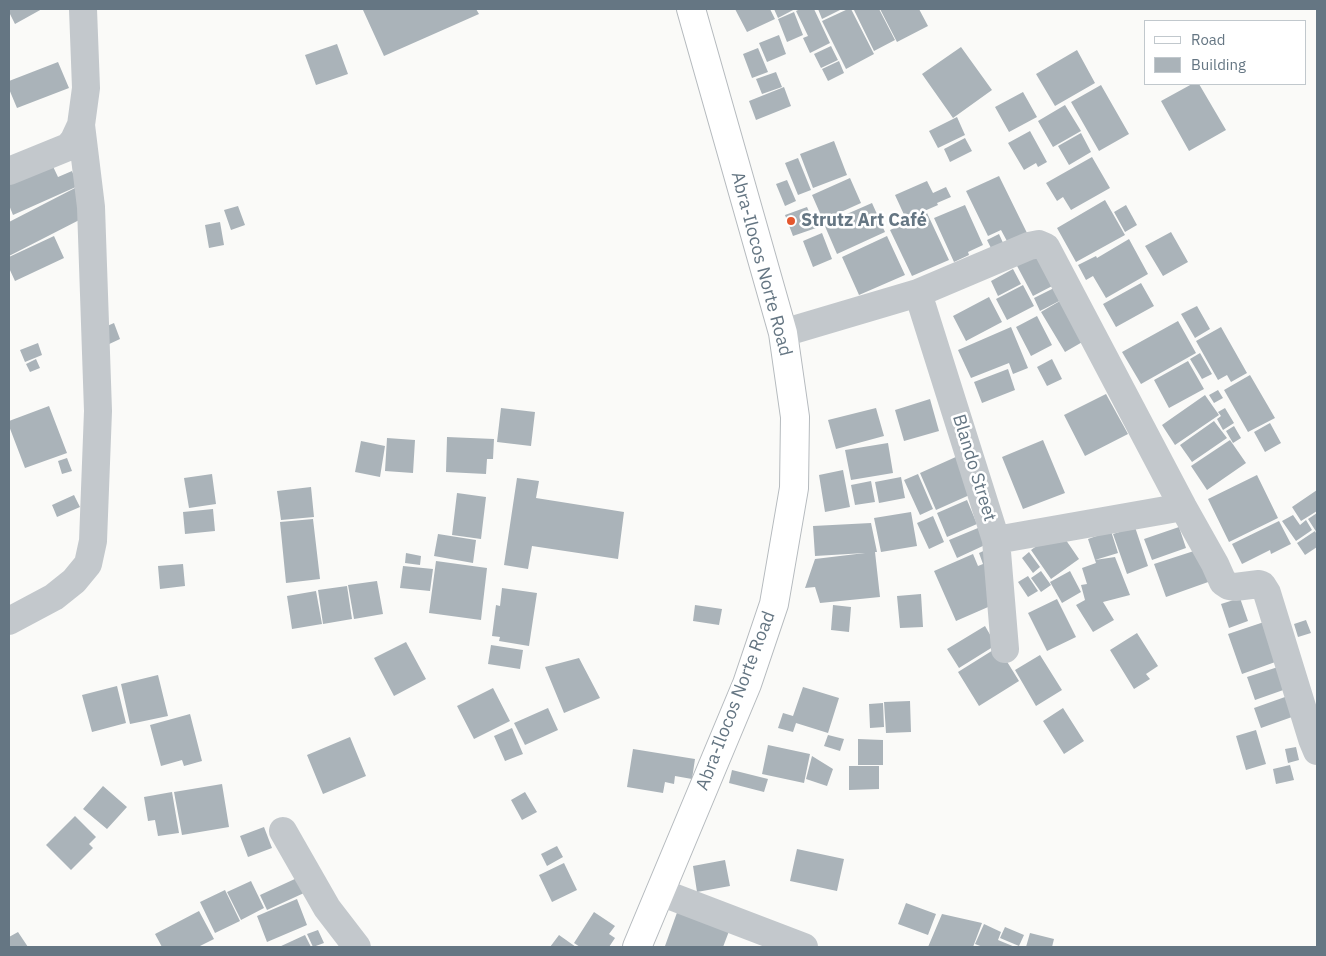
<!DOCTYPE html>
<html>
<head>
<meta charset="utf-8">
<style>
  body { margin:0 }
  #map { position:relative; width:1326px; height:956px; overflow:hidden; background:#fafaf8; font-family:"IBM Plex Sans",sans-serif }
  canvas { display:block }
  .frame { position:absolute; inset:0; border:10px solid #657683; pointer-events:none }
  .legend { position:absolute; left:1144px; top:20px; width:162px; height:65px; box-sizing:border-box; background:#fff; border:1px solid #c1c8cd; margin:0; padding:6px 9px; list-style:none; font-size:15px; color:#657683 }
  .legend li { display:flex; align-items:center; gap:10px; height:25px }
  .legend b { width:25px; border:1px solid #c1c8cd }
</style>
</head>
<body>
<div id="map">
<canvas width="1326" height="956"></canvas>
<div class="frame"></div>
<ul class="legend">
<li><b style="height:6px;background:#fff"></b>Road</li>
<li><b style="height:14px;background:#aab3b9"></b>Building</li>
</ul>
</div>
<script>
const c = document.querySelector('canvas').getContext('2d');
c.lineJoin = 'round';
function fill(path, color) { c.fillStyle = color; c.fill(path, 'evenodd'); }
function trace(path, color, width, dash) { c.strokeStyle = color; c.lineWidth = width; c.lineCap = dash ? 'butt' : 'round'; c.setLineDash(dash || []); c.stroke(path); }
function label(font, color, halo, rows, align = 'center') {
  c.font = font + ' "IBM Plex Sans",sans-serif'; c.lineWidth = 5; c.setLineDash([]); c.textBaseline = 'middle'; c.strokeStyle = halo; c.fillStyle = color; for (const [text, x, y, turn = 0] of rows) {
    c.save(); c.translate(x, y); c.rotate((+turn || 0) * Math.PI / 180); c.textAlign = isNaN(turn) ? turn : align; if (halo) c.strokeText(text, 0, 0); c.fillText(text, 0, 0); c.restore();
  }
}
fill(new Path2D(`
  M 9,9 L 42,9 L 15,24 L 9,12 Z
  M 365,9 L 476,9 L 479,14 L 384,56 L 363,10 Z
  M 735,9 L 770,9 L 775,19 L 747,32 Z
  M 774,9 L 795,9 L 778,18 Z
  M 800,9 L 814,9 L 830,43 L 810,53 L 803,38 L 808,36 L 796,11 Z
  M 818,9 L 842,9 L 822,19 Z
  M 848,9 L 851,9 L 874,54 L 846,69 L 822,21 Z
  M 855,9 L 879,9 L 895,40 L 874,51 L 854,10 Z
  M 880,9 L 919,9 L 928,26 L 897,42 Z
  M 794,12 L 803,35 L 787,42 L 778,19 Z
  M 779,35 L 786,54 L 767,62 L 759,43 Z
  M 337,44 L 348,74 L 316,85 L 305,55 Z
  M 831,46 L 838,60 L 821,68 L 814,54 Z
  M 961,47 L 992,90 L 953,118 L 922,74 Z
  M 758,48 L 768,72 L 752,78 L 743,54 Z
  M 1077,50 L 1095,83 L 1055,106 L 1036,74 Z
  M 839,61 L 844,73 L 828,81 L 822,69 Z
  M 58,62 L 69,88 L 17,108 L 9,89 L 9,81 Z
  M 776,72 L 782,87 L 762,94 L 756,79 Z
  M 1192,84 L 1199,84 L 1226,130 L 1189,151 L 1161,101 Z
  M 1101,85 L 1129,134 L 1099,151 L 1071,102 Z
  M 784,87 L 791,106 L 756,120 L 749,101 Z
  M 1023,92 L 1037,117 L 1009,132 L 995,107 Z
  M 1065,105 L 1081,131 L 1053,147 L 1038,121 Z
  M 957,117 L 965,135 L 938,148 L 929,131 Z
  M 1030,131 L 1047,162 L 1038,167 L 1036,163 L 1024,170 L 1008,143 Z
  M 1081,133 L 1091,152 L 1069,165 L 1058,146 Z
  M 965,138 L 972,151 L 950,162 L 944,149 Z
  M 834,141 L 847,175 L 813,188 L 800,154 Z
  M 1092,157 L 1110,188 L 1071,210 L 1063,197 L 1057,201 L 1046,183 Z
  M 49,158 L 58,177 L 72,171 L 78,186 L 13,215 L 9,205 L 9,176 Z
  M 798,158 L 811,190 L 798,195 L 785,163 Z
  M 999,176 L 1027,233 L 1008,243 L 1001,230 L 988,236 L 966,191 Z
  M 850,178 L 861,203 L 823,220 L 812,195 Z
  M 787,180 L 796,201 L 785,206 L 776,184 Z
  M 927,181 L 933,193 L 946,187 L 951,197 L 937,203 L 938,205 L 906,219 L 895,195 Z
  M 75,188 L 89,215 L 9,256 L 9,222 Z
  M 1105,200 L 1125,235 L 1076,262 L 1057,228 Z
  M 872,203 L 885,232 L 837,254 L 824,224 Z
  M 965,205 L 983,245 L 968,252 L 969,255 L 954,262 L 934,218 Z
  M 1126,205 L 1137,225 L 1125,232 L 1114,212 Z
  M 238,206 L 245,225 L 231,230 L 224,210 Z
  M 807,207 L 816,228 L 793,236 L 785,215 Z
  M 927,213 L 949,260 L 912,276 L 890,230 Z
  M 220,222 L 224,245 L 209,248 L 205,225 Z
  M 1171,232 L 1188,262 L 1163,276 L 1145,246 Z
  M 822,233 L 832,259 L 813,267 L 803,241 Z
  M 999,234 L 1004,245 L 992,250 L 987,240 Z
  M 54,236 L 64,258 L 15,281 L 9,268 L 9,257 Z
  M 887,236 L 905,275 L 859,295 L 842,257 Z
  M 1129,239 L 1148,274 L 1106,298 L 1093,276 L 1086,280 L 1078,265 L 1096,256 L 1097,258 Z
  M 1041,251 L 1058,283 L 1033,296 L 1016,264 Z
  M 1013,269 L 1021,284 L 998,296 L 991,281 Z
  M 1141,283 L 1154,306 L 1116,327 L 1103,304 Z
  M 1023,285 L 1034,306 L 1007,320 L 996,299 Z
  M 1060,285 L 1091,337 L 1065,352 L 1041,312 L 1065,298 L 1040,311 L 1034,298 Z
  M 989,297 L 1002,322 L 966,341 L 953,316 Z
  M 1197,306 L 1210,329 L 1195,338 L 1181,314 Z
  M 1037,316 L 1052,345 L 1031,356 L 1016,327 Z
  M 1178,321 L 1196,353 L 1141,384 L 1122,352 Z
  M 114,323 L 120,339 L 105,346 L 98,330 Z
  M 1011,327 L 1028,368 L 1013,374 L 1009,363 L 971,378 L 958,350 Z
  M 1221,327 L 1247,373 L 1231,382 L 1227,375 L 1218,380 L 1196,341 Z
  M 38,343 L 42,355 L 25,362 L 20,350 Z
  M 1200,353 L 1212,374 L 1202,379 L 1190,359 Z
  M 36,359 L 40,368 L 30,372 L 26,364 Z
  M 1052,359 L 1062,379 L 1047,386 L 1037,367 Z
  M 1188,361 L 1204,389 L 1169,408 L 1154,380 Z
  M 1008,369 L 1015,390 L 982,403 L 974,382 Z
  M 1250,375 L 1275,418 L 1248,432 L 1224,390 Z
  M 1218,390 L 1223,398 L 1214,403 L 1209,395 Z
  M 1106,394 L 1128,434 L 1085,456 L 1064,415 Z
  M 1205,395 L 1219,415 L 1175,445 L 1162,425 Z
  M 930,399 L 939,431 L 904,441 L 895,410 Z
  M 49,406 L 67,453 L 25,468 L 9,426 L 9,421 Z
  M 501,408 L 535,412 L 531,446 L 497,442 Z
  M 876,408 L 884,436 L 836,449 L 828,420 Z
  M 1225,408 L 1234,423 L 1223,430 L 1217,419 L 1221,416 L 1218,412 Z
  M 1214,421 L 1227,438 L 1192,462 L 1180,445 Z
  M 1270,423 L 1281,443 L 1265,452 L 1254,432 Z
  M 1234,426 L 1241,438 L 1233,443 L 1226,431 Z
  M 447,437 L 494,439 L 493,459 L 487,459 L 486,474 L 446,472 Z
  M 387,438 L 415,440 L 413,473 L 385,471 Z
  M 1043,440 L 1065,493 L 1023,509 L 1002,457 Z
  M 1230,440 L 1246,463 L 1207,490 L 1191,466 Z
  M 361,441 L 385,446 L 380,477 L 355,472 Z
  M 888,443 L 893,473 L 851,480 L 845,450 Z
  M 958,456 L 974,493 L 936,510 L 920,473 Z
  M 67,458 L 72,471 L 62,474 L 58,461 Z
  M 843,470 L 850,507 L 825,512 L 819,475 Z
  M 212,474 L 216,504 L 189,508 L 184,478 Z
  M 918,474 L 933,509 L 920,515 L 904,480 Z
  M 1257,475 L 1278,518 L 1229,542 L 1208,499 Z
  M 901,477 L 905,498 L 879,503 L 875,482 Z
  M 517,478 L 539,481 L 536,498 L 624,512 L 618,559 L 532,546 L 528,569 L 504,565 Z
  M 871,481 L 875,502 L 855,505 L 851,485 Z
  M 311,487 L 314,517 L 281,520 L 277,491 Z
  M 1317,490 L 1317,511 L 1301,521 L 1292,507 Z
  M 457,493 L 486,497 L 481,539 L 452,535 Z
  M 74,495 L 80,507 L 57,517 L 52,505 Z
  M 967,500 L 977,524 L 947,537 L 937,513 Z
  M 213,509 L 215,531 L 185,534 L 183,512 Z
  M 911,512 L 917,546 L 881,552 L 874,518 Z
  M 1317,513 L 1317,533 L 1308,519 Z
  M 1293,515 L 1300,525 L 1306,520 L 1312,530 L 1296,541 L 1282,521 Z
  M 933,516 L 944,542 L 929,549 L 917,523 Z
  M 313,519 L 320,579 L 286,583 L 280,522 Z
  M 1279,521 L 1291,544 L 1271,554 L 1270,550 L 1242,564 L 1232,544 Z
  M 871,523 L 877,552 L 875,552 L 880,597 L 820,603 L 815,587 L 805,588 L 815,559 L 865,553 L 815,556 L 813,526 Z
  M 1135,527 L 1148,566 L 1127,574 L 1113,534 Z
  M 1179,527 L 1186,548 L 1152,560 L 1144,539 Z
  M 978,528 L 985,545 L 957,558 L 949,540 Z
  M 1059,530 L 1079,559 L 1051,579 L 1031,550 Z
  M 1111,531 L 1118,553 L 1095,560 L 1088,539 Z
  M 1315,531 L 1317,535 L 1317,547 L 1305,555 L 1297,543 Z
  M 438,534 L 476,540 L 473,563 L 434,556 Z
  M 990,548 L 995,604 L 956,621 L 934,571 L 973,554 L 978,566 L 983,564 L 979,553 Z
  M 1200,549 L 1211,581 L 1166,597 L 1154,564 Z
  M 1029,552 L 1040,567 L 1033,573 L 1022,558 Z
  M 406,553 L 421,556 L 420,565 L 405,563 Z
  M 1115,557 L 1130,595 L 1103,602 L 1114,620 L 1093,632 L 1076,605 L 1085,600 L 1081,585 L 1087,584 L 1082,568 L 1096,563 L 1095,560 Z
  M 436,561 L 487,568 L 481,620 L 429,613 Z
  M 183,564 L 185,586 L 160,589 L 158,566 Z
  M 403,566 L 433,569 L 430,591 L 400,588 Z
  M 1041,571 L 1051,585 L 1041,592 L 1031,578 Z
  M 1070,571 L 1081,592 L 1062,603 L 1050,582 Z
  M 1028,576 L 1038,591 L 1028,597 L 1018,582 Z
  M 377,581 L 383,614 L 354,619 L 348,585 Z
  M 347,586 L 352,619 L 323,624 L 318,590 Z
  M 502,588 L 537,593 L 529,646 L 499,641 L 500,637 L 492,636 L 496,605 L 500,606 Z
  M 316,591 L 322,624 L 292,629 L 287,596 Z
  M 921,594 L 923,627 L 900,628 L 897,596 Z
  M 1240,598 L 1248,621 L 1229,628 L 1221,604 Z
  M 1057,599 L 1076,637 L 1047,651 L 1028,613 Z
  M 695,605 L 722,609 L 719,625 L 693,621 Z
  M 833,605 L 851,607 L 849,632 L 831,630 Z
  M 1306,620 L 1311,633 L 1298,637 L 1294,624 Z
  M 1264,622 L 1278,661 L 1242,674 L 1228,634 Z
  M 985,626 L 996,645 L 959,668 L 947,649 Z
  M 1137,633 L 1158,666 L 1146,674 L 1150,679 L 1134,689 L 1110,650 Z
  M 406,642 L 426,679 L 394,696 L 374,658 Z
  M 491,645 L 523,650 L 520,669 L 488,664 Z
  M 998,647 L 1019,681 L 979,706 L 958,672 Z
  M 1040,655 L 1062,690 L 1036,706 L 1015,670 Z
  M 579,658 L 600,698 L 564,713 L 545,667 Z
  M 1281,666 L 1289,688 L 1255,700 L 1247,677 Z
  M 158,675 L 168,716 L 130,724 L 121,684 Z
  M 117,686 L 126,723 L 92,732 L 82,695 Z
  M 803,687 L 839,698 L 828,733 L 796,723 L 793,732 L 778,728 L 783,713 L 793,716 Z
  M 493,688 L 510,721 L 474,739 L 457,706 Z
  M 1285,697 L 1292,717 L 1261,728 L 1254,708 Z
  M 910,701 L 911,732 L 886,733 L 884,702 Z
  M 883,703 L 884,727 L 870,728 L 869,704 Z
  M 548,708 L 558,730 L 525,745 L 514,723 Z
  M 1063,708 L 1084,741 L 1064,754 L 1043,721 Z
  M 190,714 L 202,761 L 184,766 L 182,760 L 161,766 L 150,725 Z
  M 512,728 L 523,754 L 505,761 L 494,736 Z
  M 1256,730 L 1266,764 L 1246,770 L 1236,736 Z
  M 828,735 L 844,739 L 840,751 L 824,746 Z
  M 350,737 L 366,776 L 323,794 L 307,755 Z
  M 858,739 L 883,740 L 883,765 L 858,765 Z
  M 768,745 L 810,754 L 804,783 L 762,774 Z
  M 1296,747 L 1299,760 L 1288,763 L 1285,749 Z
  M 633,749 L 695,759 L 692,779 L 675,776 L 674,784 L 665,782 L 663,793 L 627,787 Z
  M 812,756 L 833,769 L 827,786 L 806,779 Z
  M 1290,765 L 1294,780 L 1276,784 L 1273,769 Z
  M 849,766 L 879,766 L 879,789 L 849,790 Z
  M 732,770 L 768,779 L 764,792 L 729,783 Z
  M 222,784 L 229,827 L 182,835 L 174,792 Z
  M 103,786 L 127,807 L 107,829 L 83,809 Z
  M 172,792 L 179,833 L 158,836 L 155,820 L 148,821 L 144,797 Z
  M 525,792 L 537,812 L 522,820 L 511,800 Z
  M 75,816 L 96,837 L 89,844 L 93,848 L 71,870 L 46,845 Z
  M 264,827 L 272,848 L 248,857 L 240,836 Z
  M 557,846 L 563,857 L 547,866 L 541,854 Z
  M 797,849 L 844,859 L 837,891 L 790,881 Z
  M 725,860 L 730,886 L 697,892 L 693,866 Z
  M 564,863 L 577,890 L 552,902 L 539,875 Z
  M 297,878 L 304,893 L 267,910 L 260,895 Z
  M 251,881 L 264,908 L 241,920 L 227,892 Z
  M 225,890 L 240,921 L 215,933 L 200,902 Z
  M 297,899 L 307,925 L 267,942 L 257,916 Z
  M 906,903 L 936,914 L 928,935 L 898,924 Z
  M 679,907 L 731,926 L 723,947 L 669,947 L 665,946 Z
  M 199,911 L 214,939 L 198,947 L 162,947 L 155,934 Z
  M 594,912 L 615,926 L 609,934 L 615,938 L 609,947 L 602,946 L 601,947 L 580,947 L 574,943 Z
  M 942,914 L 982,923 L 973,947 L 928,947 Z
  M 984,924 L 1001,932 L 998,940 L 1015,947 L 983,947 L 975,944 Z
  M 1005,927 L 1024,935 L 1019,946 L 1000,938 Z
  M 318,930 L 324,943 L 313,947 L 307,934 Z
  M 18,932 L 28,947 L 9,947 L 9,937 Z
  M 1030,933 L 1054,939 L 1052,947 L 1026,947 Z
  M 305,935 L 311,947 L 279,947 Z
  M 559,935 L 576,947 L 550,947 Z`), '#aab3b9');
const major = new Path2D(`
  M 637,947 L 747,684 L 774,604 L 794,488 L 795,417 L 783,333 L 691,9`);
trace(major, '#b5babe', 30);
trace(new Path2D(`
  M 9,171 L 68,147 L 74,140 L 81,125 L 86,88 L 83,9
  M 918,293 L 996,540 L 1005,649
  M 783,333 L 918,293 L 1029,246 L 1039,244 L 1046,247 L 1183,507 L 1215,564 L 1223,582 L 1229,586 L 1235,587 L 1259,584 L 1262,585 L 1267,593 L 1312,739 L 1317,751
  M 996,540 L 1183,507
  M 9,621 L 54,597 L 74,581 L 88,564 L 93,541 L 98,411 L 91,207 L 81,125
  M 283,831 L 327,908 L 357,947
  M 660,892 L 804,947`), '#c3c8cc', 28);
trace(major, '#fff', 28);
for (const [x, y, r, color] of [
  [791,221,5,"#e4572e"]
]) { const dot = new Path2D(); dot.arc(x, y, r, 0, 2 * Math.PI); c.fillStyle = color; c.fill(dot); trace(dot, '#fff', 2); }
label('bold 18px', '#657683', '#fff', [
  ["Strutz Art Café",801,221]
], 'left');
label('18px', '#657683', '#fff', [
  ["Abra-Ilocos Norte Road",761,264,75],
  ["Blando Street",974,468,73],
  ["Abra-Ilocos Norte Road",736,701,-69]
]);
</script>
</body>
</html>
